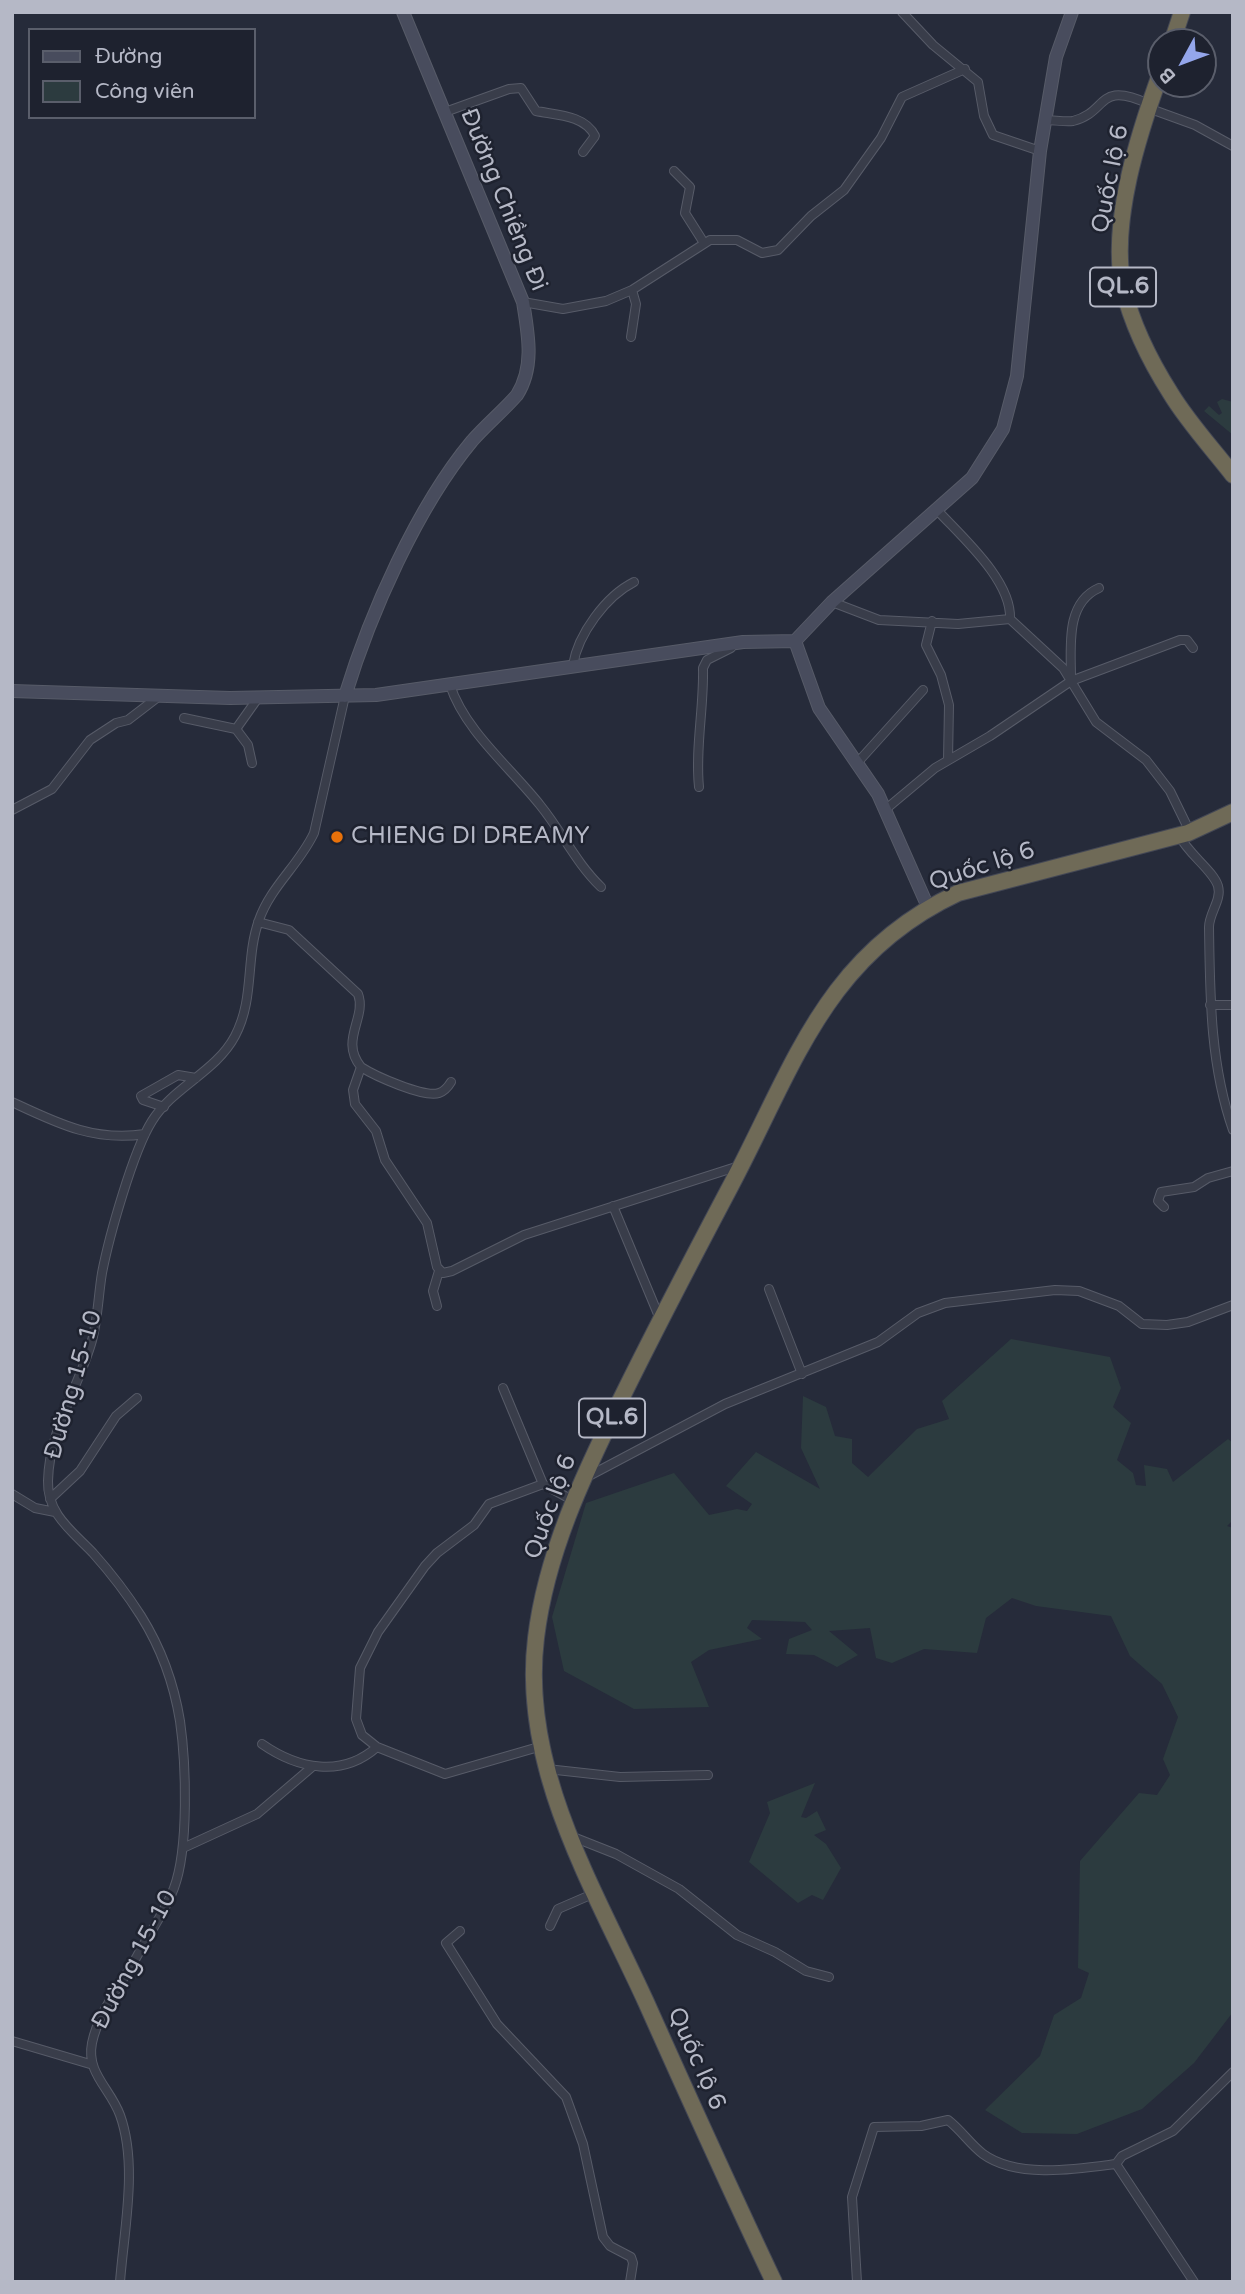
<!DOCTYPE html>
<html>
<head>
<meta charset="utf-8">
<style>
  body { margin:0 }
  #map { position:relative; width:1245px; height:2294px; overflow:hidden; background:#262b3a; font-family:"Varela Round",sans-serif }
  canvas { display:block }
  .frame { position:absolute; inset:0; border:14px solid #b5b8c6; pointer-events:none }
  .legend { position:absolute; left:28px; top:28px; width:228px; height:91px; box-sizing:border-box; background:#1e222f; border:2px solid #5a5e6b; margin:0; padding:9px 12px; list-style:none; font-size:21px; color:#b5b8c6 }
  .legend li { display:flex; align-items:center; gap:14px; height:35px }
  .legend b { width:35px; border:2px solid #5a5e6b }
  .north { position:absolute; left:1147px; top:28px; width:70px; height:70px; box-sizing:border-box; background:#1e222f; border:2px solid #5a5e6b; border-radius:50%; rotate:229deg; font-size:19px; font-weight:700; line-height:28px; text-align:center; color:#b5b8c6 }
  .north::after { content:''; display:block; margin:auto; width:24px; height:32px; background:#94a6eb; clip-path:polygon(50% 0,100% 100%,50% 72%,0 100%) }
</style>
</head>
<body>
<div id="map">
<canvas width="1245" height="2294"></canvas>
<div class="frame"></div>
<ul class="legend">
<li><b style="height:9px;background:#484c5d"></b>Đường</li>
<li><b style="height:19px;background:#2c3b3f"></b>Công viên</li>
</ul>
<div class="north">B</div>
</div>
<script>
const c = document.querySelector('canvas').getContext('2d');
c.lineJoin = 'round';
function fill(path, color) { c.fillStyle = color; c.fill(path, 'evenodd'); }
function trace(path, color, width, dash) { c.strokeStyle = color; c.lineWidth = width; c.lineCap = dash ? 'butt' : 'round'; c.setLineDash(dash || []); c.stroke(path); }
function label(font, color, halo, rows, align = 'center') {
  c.font = font + ' "Varela Round",sans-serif'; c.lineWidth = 5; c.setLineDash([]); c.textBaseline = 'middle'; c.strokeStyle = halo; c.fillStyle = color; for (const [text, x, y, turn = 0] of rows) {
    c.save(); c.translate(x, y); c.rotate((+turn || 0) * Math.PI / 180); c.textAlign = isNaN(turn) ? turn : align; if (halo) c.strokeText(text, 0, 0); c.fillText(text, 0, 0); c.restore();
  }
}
fill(new Path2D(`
  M 1222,399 L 1233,402 L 1233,435 L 1204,411 L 1209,406 L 1219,415 L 1222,413 L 1217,402 Z
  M 1011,1339 L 1110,1357 L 1121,1388 L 1113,1407 L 1131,1423 L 1117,1460 L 1133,1473 L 1136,1485 L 1146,1486 L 1144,1465 L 1167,1469 L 1173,1482 L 1228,1439 L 1233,1443 L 1233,1520 L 1227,1526 L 1233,1528 L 1233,2012 L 1194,2063 L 1142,2109 L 1077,2134 L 1022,2133 L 985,2110 L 1040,2056 L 1054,2015 L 1081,1998 L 1089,1973 L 1078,1968 L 1080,1861 L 1139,1793 L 1157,1795 L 1170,1775 L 1163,1759 L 1178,1717 L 1162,1684 L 1130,1656 L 1111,1616 L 1036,1606 L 1012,1598 L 986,1618 L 977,1653 L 924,1649 L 892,1663 L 876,1658 L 870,1628 L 829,1631 L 858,1655 L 837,1667 L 814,1655 L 786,1654 L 789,1639 L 812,1630 L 805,1622 L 752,1620 L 747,1628 L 762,1639 L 709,1650 L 691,1662 L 709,1707 L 634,1709 L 564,1671 L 552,1617 L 586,1503 L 674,1473 L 709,1515 L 737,1509 L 747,1511 L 752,1504 L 726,1486 L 756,1452 L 820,1489 L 801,1448 L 803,1396 L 826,1407 L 835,1436 L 852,1439 L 852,1463 L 868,1477 L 917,1429 L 949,1419 L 942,1401 Z
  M 815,1783 L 801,1817 L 806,1818 L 817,1811 L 826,1830 L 814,1835 L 826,1844 L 841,1868 L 823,1900 L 812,1895 L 798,1903 L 749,1862 L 770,1813 L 767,1802 Z`), '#2c3b3f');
const street = new Path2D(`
  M 902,12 L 933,45 L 978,82 L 984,116 L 993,135 L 1040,151
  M 1148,108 L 1195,125 L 1233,146
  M 445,112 L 509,89 L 521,88 L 536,111 C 556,115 585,115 595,136 L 583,152
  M 1045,120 C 1054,120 1065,122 1073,121 C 1109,112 1096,80 1149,104
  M 674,171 L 690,187 L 685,213 L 704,243
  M 523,302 L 563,309 L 606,301 L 632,290 L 710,240 L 737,240 L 762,253 L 778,250 L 811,216 L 844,190 L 881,138 L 902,97 L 965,69
  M 631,337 L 636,304 L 632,290
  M 938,511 C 962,537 1012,581 1010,619 L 1063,668 L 1096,722 L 1146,760 L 1170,791 L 1190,832
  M 832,602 L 879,620 L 958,624 L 1010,619
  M 932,621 L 926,645 L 941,675 L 949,705 L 948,760
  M 573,665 C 578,634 606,596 634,582
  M 1071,678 C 1071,647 1065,603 1099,588
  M 450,685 C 465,731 511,768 540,805 C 562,832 576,863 601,887
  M 184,718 L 236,729 L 258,698
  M 236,729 L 248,745 L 252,763
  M 858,762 L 923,690
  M 699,787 C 695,748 704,708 703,668 L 707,660 L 731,648
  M 886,809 L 935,768 L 990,736 L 1071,681 L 1180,640 L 1187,640 L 1193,648
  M 12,810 L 52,789 L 90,740 L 116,723 L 128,720 L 158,697
  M 1179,835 C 1188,854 1213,870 1218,886 C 1222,900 1209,913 1209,927 C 1210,995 1210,1065 1233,1130
  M 258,922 L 289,930 L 358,994 C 367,1018 339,1040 361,1067 C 375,1076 424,1098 439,1093 C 445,1091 448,1087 451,1082
  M 1210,1005 L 1233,1005
  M 361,1067 L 353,1090 L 355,1104 L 376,1131 L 385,1160 L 427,1223 L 437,1267 L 443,1273 L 452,1271 L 524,1235 L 739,1166
  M 12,1102 C 57,1123 94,1142 145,1134
  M 164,1107 L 143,1100 L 141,1096 L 178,1075 L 196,1078
  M 613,1206 L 660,1319
  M 1164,1207 L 1158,1201 L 1161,1192 L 1194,1187 L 1208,1178 L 1233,1171
  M 769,1289 L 802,1374
  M 437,1306 L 433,1291 L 439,1271
  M 503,1388 L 543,1484 L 574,1501
  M 587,1477 L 725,1404 L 878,1342 L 918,1313 L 945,1303 L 1055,1290 L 1079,1291 L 1119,1306 L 1142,1324 L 1167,1325 L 1188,1322 L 1233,1305
  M 12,1494 L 35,1508 L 55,1512
  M 50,1499 L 80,1471 L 116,1416 L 137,1398
  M 262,1744 C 298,1769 342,1778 377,1747
  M 542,1746 L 445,1774 L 377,1747 L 362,1735 L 356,1719 L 360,1668 L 378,1632 L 425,1566 L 437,1553 L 474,1525 L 489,1504 L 543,1484
  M 547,1769 L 620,1777 L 708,1775
  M 573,1837 L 616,1854 L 679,1889 L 737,1935 L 775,1952 L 806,1971 L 829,1977
  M 183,1848 L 257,1814 L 312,1767
  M 550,1926 L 558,1909 L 595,1893
  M 460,1931 L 446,1943 L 497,2024 L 566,2097 L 583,2144 L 603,2237 L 610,2246 L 631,2257 L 633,2263 L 630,2282
  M 12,2041 L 90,2064
  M 120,2282 C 124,2229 138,2165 120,2115 C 110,2088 86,2073 92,2043 C 98,2013 121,1984 136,1958 C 148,1935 165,1912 174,1888 C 189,1848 186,1763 180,1721 C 174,1684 161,1648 141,1616 C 127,1594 110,1572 93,1553 C 72,1531 47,1514 48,1481 C 49,1431 77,1390 91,1344 C 98,1321 98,1297 102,1273 C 109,1237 133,1151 152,1121 C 173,1087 216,1072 235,1036 C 255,998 245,959 259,920 C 271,886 299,865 314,833 L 345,696
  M 857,2282 L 852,2197 L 874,2127 L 921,2126 L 948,2120 C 961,2130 970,2144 983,2154 C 1017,2179 1078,2169 1116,2164
  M 1194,2282 L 1116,2164 L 1122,2156 L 1173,2131 L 1233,2072`);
const secondary = new Path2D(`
  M 12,691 L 230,698 L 376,695 L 743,642 L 795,641
  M 345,696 C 370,614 417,507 472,441 C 486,425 503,411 517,395 C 535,367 528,333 523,302 L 403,12
  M 928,907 L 878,794 L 819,708 L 795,641 L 832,602 L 972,478 L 1003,429 L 1017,376 L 1040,151 L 1056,57 L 1072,12`);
const highway = new Path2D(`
  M 1172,42 L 1182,12
  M 1161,72 C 1139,133 1110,221 1123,287 C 1132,325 1150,361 1171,394 C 1188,422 1212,448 1233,475
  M 774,2282 C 730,2189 688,2096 646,2002 C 594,1888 520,1768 536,1638 C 546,1554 583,1476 620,1401 C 655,1330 691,1261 728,1191 C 793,1070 823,956 958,893 L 1188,833 L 1233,812`);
trace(street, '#575b68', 10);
trace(secondary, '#575b68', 14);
trace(highway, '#444855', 18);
trace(street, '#393d4a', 8);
trace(secondary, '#484c5d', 12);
trace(highway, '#6f6a57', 16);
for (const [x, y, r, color] of [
  [337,837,7,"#e8710a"]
]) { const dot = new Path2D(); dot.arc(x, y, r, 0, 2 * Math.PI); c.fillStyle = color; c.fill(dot); trace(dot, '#1e222f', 2.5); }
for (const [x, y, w] of [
  [1123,287,66],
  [612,1418,66]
]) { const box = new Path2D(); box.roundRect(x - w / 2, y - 19.5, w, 39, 5); c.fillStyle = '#1e222f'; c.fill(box); trace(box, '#b5b8c6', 2); }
label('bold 23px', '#b5b8c6', null, [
  ["QL.6",1123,287],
  ["QL.6",612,1418]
]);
label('24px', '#b5b8c6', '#1e222f', [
  ["Quốc lộ 6",1111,179,-79],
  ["Đường Chiềng Đi",503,200,68],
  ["Quốc lộ 6",982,867,-18],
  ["Đường 15-10",74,1385,-74],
  ["Quốc lộ 6",551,1507,-70],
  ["Đường 15-10",135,1960,-62],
  ["Quốc lộ 6",696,2059,66]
]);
label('24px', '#b5b8c6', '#1e222f', [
  ["CHIENG DI DREAMY",351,837]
], 'left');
</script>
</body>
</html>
